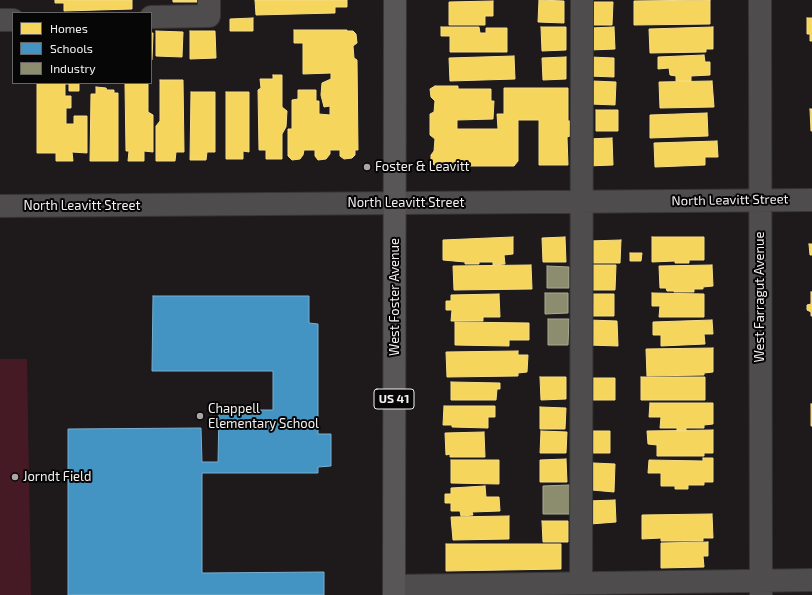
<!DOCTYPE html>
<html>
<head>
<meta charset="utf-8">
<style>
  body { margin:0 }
  #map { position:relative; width:812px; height:595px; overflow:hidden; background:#1e1a1b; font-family:"Exo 2",sans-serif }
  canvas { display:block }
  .legend { position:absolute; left:12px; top:12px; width:140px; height:72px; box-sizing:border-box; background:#070606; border:1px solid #666464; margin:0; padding:5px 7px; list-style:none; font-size:12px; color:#f5f1f1 }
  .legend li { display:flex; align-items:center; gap:8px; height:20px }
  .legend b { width:20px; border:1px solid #666464 }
</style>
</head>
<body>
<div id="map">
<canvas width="812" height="595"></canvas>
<ul class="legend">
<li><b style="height:11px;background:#f6d55c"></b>Homes</li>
<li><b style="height:11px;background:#4393c3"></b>Schools</li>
<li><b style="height:11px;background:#8c8c6e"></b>Industry</li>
</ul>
</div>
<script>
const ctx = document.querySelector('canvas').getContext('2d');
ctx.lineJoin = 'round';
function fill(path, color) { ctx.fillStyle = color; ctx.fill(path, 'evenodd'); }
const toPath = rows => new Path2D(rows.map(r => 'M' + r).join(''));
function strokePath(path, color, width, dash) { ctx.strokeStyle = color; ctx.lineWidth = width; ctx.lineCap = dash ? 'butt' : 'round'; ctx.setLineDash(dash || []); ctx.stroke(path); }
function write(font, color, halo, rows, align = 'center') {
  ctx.font = font + ' "Exo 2",sans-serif'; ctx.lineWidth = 4; ctx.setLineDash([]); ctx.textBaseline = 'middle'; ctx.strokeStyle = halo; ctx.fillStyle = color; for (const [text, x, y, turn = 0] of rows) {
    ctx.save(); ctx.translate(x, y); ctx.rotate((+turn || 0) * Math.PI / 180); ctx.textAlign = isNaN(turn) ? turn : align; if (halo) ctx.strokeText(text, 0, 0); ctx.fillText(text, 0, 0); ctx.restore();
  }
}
const green = toPath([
  [0,359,27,359,31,595,0,595]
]);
const homes = toPath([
  [55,0,132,0,132,9,64,11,64,3,55,3,55,0],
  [173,0,200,0,200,2,173,2,173,0],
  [255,0,347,0,347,7,335,7,335,13,256,15,255,0],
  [539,0,564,1,564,23,538,22,539,0],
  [710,0,710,24,634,25,634,1,710,0],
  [493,1,493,16,485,16,485,25,449,25,449,2,493,1],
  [590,2,613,2,612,25,589,25,590,2],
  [253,18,253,31,230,31,230,19,253,18],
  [807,18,812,18,812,41,810,41,810,34,807,34,807,18],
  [441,27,479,27,480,33,486,33,486,28,507,28,507,52,450,52,450,36,441,36,441,27],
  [541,27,566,27,566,50,542,51,541,27],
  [614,27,615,49,590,50,591,28,614,27],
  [713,27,713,49,706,49,706,52,650,53,649,29,713,27],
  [294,30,347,30,347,31,353,31,356,34,357,43,353,46,354,58,357,60,358,150,355,150,355,155,352,158,344,159,340,156,340,150,330,150,330,154,326,159,318,160,315,156,315,150,304,150,303,155,300,159,292,160,288,156,288,129,292,129,292,100,298,99,298,90,316,90,316,101,319,101,319,114,330,115,330,106,324,107,321,95,322,83,331,79,331,73,303,74,303,43,294,43,294,30],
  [156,31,183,32,182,57,156,56,156,31],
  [190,31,215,31,216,58,190,59,190,31],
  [151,33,153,33,152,60,151,60,151,33],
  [704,55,705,62,710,62,710,75,691,76,691,81,676,81,676,76,670,75,669,68,658,69,658,57,704,55],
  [514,56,515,79,450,81,449,58,514,56],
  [566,57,566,79,543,80,542,58,566,57],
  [590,57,614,58,614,77,590,76,590,57],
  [273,75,282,75,282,107,287,111,286,127,282,134,282,159,266,159,266,150,259,150,258,90,261,88,260,79,273,79,273,75],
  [160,80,183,80,184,152,176,152,175,161,156,161,156,126,160,121,160,80],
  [592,81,616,82,615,105,591,104,592,81],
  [712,81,714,107,660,108,659,82,712,81],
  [37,83,79,83,79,91,69,91,69,84,65,84,65,96,71,96,71,108,66,108,66,124,74,124,74,116,87,116,87,153,72,152,73,161,56,161,56,153,37,153,37,83],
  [125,83,148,84,148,112,153,115,153,152,144,151,144,161,128,161,129,151,126,151,125,83],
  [435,86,458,86,458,89,491,89,491,101,494,101,493,119,457,120,457,129,498,129,497,114,504,114,504,88,568,88,568,121,570,121,570,136,567,137,568,165,539,165,539,120,518,120,518,161,514,166,436,166,431,163,431,155,434,151,435,139,430,135,430,114,434,112,435,101,431,97,430,89,435,86],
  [96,87,106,88,107,90,114,90,114,93,118,93,118,161,90,161,91,94,96,94,96,87],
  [191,92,215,92,215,152,207,152,206,160,190,160,191,92],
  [226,92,249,92,249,152,243,151,243,159,226,159,226,92],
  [810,109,812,109,812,131,811,131,810,109],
  [596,110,618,110,618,131,596,131,596,110],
  [707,113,708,136,650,138,650,115,707,113],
  [612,138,613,165,587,166,587,139,612,138],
  [717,141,718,157,705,157,705,165,655,167,654,143,717,141],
  [513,237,513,254,504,255,505,264,493,265,493,262,479,262,479,264,465,264,465,262,443,260,443,240,513,237],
  [565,237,566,262,543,262,542,238,565,237],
  [652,237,704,237,704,260,689,260,689,263,675,263,675,261,652,262,652,237],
  [621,240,620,263,589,263,589,241,621,240],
  [809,244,812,244,812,255,810,255,809,244],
  [630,253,642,253,641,261,630,261,630,253],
  [531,265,532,289,454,290,453,266,531,265],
  [590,265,616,265,615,290,590,290,590,265],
  [712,265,713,286,703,287,703,289,694,289,694,292,674,292,674,291,667,291,666,288,660,288,659,266,712,265],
  [811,292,812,292,812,316,811,316,811,312,807,310,807,305,811,304,811,292],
  [652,293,704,294,704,317,659,317,660,306,652,306,652,293],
  [499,294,500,317,483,317,483,321,451,321,452,310,446,310,446,301,451,301,451,295,499,294],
  [590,294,614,294,614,316,590,316,590,294],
  [589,320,617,321,618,346,589,345,589,320],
  [712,320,713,334,704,334,705,344,661,346,661,335,653,335,653,322,712,320],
  [455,322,529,323,529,340,509,340,509,346,455,345,455,322],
  [713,348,713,372,704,373,704,375,647,376,646,349,713,348],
  [518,351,518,355,528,355,527,372,518,373,518,376,447,377,446,352,518,351],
  [540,377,566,377,566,399,541,400,540,377],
  [641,377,705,377,705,400,641,400,641,377],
  [589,378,615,378,615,400,589,400,589,378],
  [451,382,500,383,500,389,497,389,496,400,451,400,451,382],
  [650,403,713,403,713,424,704,425,704,428,686,428,686,431,677,431,677,428,660,428,661,417,649,417,650,403],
  [811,404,812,404,812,426,811,426,811,404],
  [444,406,495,406,495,417,488,417,488,428,452,427,452,425,443,425,444,406],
  [540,407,566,408,565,429,540,429,540,407],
  [713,430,713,453,704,453,704,456,657,456,657,445,648,444,647,431,713,430],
  [541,431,567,432,566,453,540,453,541,431],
  [588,431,610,431,610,453,589,453,588,431],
  [484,432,485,457,450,457,450,454,446,455,445,433,484,432],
  [703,458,713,458,713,482,704,482,704,485,688,485,688,489,675,489,675,486,661,486,661,473,648,473,649,460,703,461,703,458],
  [566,459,567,482,540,482,540,460,566,459],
  [451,460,499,460,499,484,451,483,451,460],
  [593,463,615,464,614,492,592,490,593,463],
  [485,486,486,497,499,497,500,511,472,512,473,515,461,516,460,511,451,511,451,503,445,503,445,494,451,494,451,488,485,486],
  [615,500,616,522,590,524,588,501,615,500],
  [712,514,713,538,703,538,703,541,661,541,661,538,642,539,642,515,712,514],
  [509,516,509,539,453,540,451,517,509,516],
  [542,521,568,521,568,542,543,542,542,521],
  [708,542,708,556,703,556,704,567,661,568,661,543,708,542],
  [446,544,561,544,561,569,446,571,446,544]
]);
const schools = toPath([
  [153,296,309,296,309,323,318,324,318,434,331,434,331,466,318,467,318,473,202,473,202,573,324,572,324,595,68,595,68,429,201,428,202,462,218,462,219,410,273,410,273,371,152,371,153,296]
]);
const industry = toPath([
  [547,266,569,267,569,288,547,288,547,266],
  [545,293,568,293,568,313,545,314,545,293],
  [548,319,569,319,568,345,548,345,548,319],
  [570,485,570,514,543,514,543,486,570,485]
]);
const minor = toPath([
  [760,0,761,595],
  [151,17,209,16,209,0],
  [0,20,13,20],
  [0,206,812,200],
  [581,583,582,0],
  [394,586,812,580]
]);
const major = toPath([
  [394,595,395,0]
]);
const markers = [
  [367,167,4,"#aaa6a6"],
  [200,416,4,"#aaa6a6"],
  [15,477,4,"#aaa6a6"]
];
const shields = [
  [394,399,40]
];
const shieldNames = [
  ["US 41",394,399]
];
const poiNames = [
  ["Foster & Leavitt",375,167],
  ["Chappell",208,409],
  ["Elementary School",208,424],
  ["Jorndt Field",23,477]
];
const streetNames = [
  ["North Leavitt Street",730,200,-1],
  ["North Leavitt Street",406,203],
  ["North Leavitt Street",82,206],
  ["West Foster Avenue",395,297,-90],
  ["West Farragut Avenue",760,297,-90]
];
fill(green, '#451a24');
fill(homes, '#f6d55c');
strokePath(homes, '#f6dd89', 1);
fill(schools, '#4393c3');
strokePath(schools, '#78afd1', 1);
fill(industry, '#8c8c6e');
strokePath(industry, '#acaa95', 1);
strokePath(minor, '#373535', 24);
strokePath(major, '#373535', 24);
strokePath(minor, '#4e4c4c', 22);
strokePath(major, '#585656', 22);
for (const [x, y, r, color] of markers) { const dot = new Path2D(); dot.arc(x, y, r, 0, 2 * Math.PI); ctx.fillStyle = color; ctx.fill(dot); strokePath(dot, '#070606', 1.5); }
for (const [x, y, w] of shields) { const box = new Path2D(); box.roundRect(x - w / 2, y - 10, w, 20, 3); ctx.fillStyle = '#070606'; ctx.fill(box); strokePath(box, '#f5f1f1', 1); }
write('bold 12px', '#f5f1f1', null, shieldNames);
write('13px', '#f5f1f1', '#070606', poiNames, 'left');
write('13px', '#f5f1f1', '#070606', streetNames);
</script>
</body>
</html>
